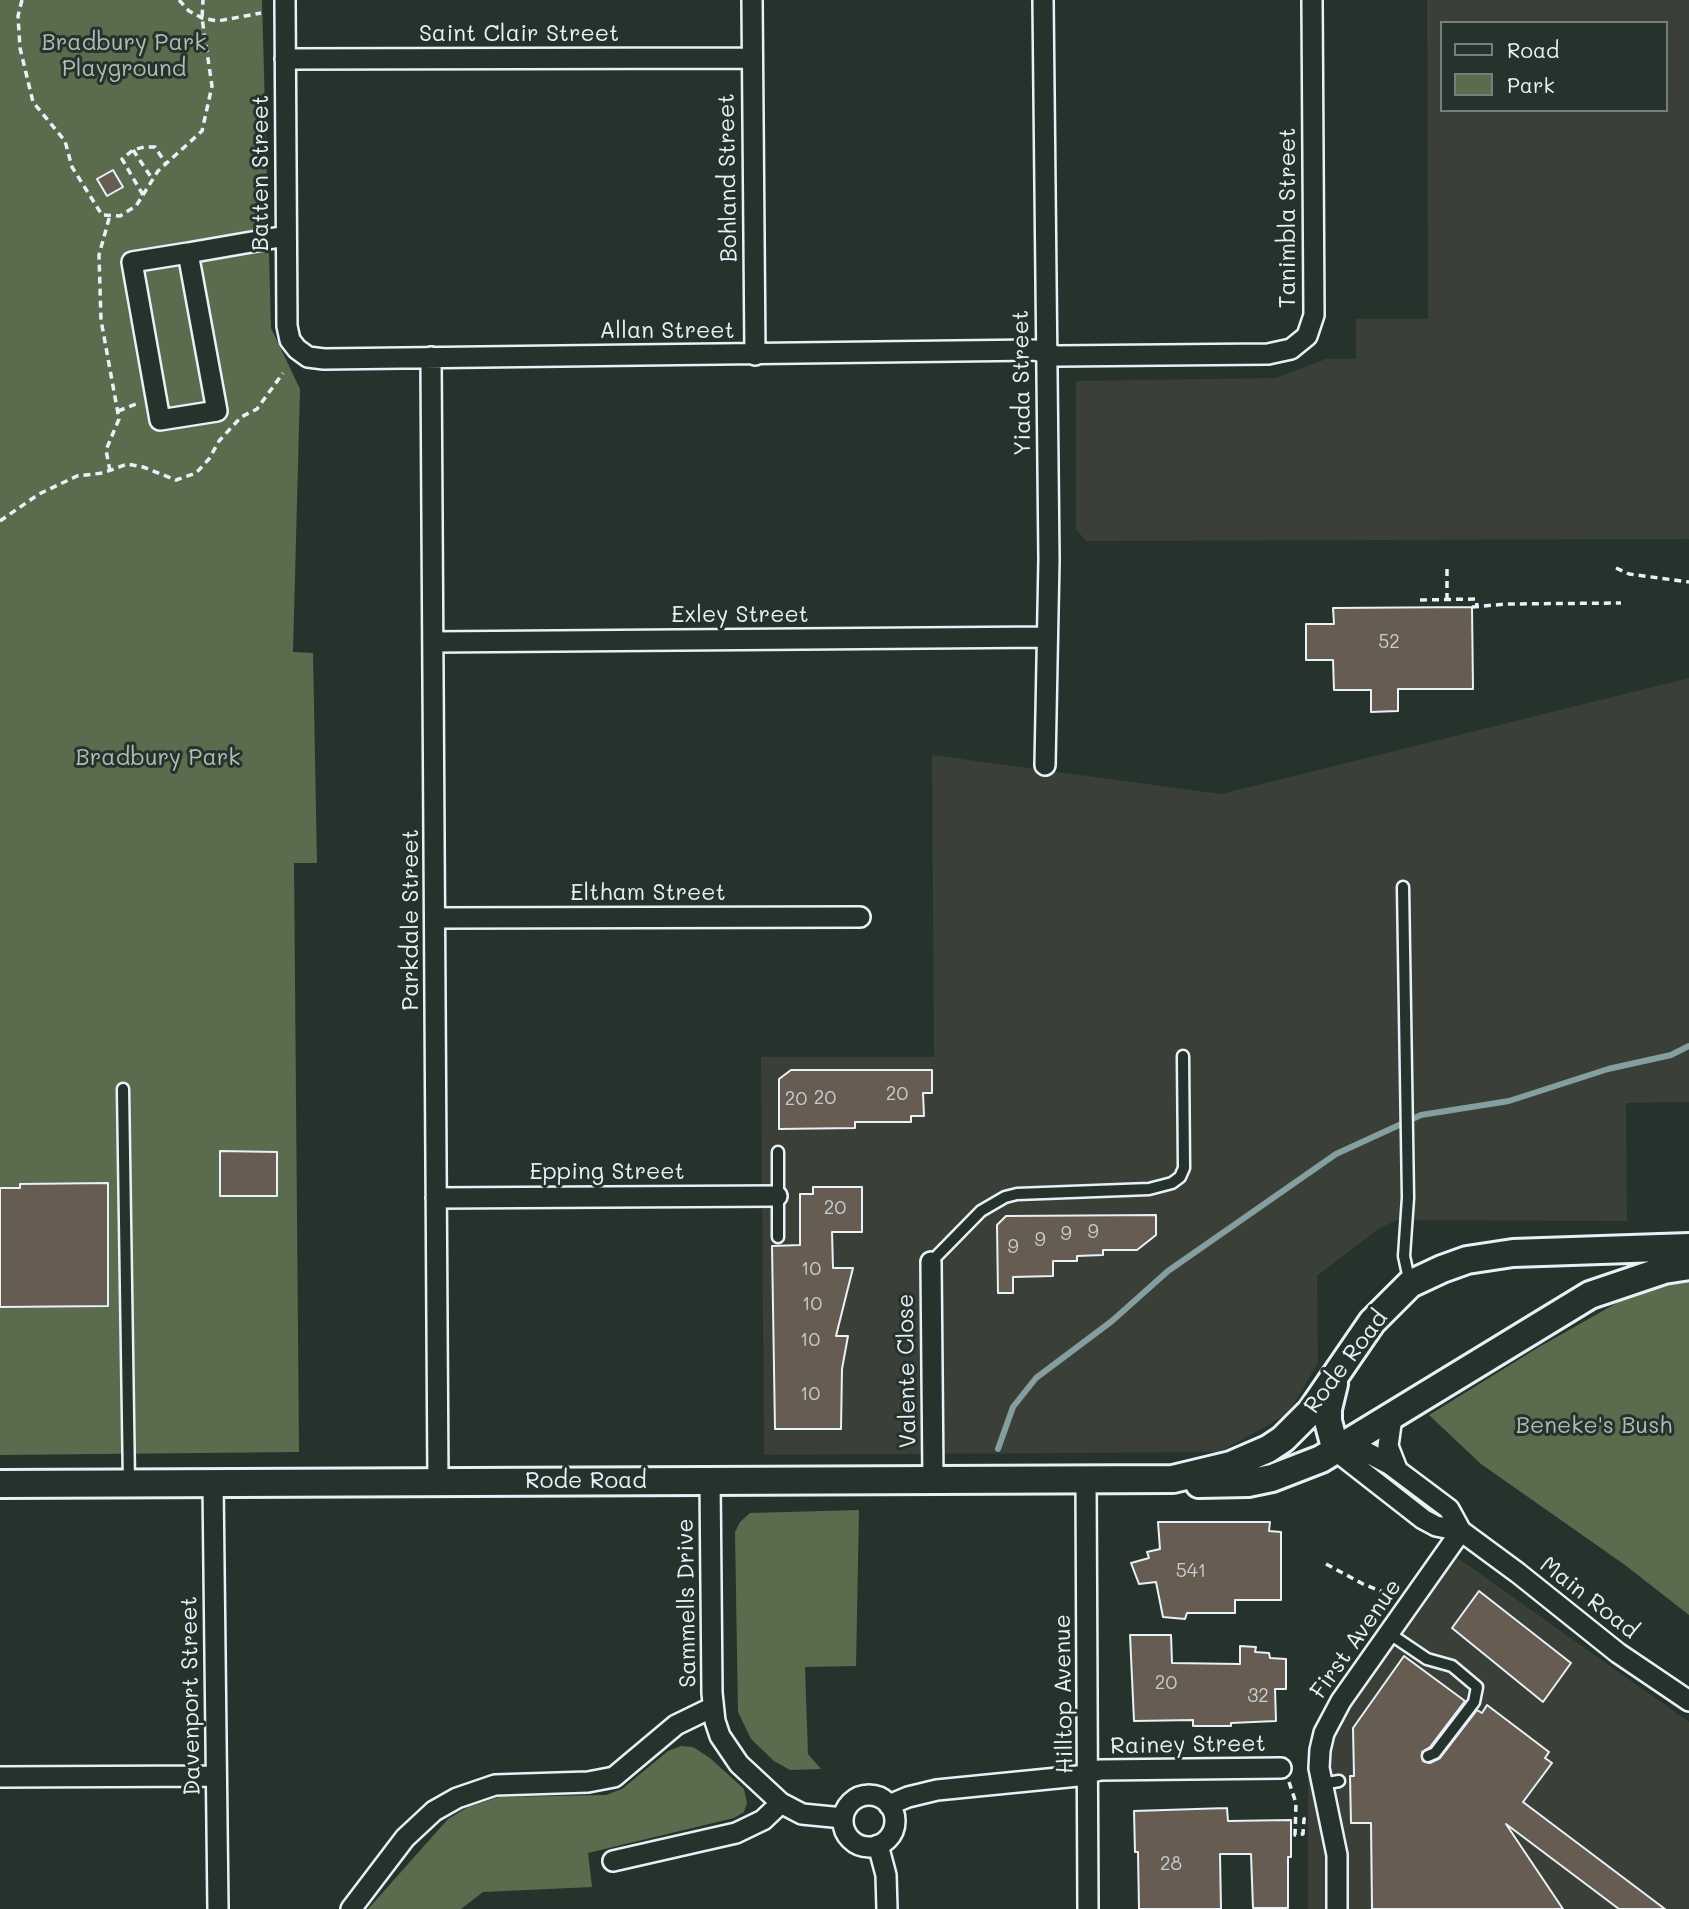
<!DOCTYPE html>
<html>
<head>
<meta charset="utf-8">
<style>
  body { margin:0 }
  #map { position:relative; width:1689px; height:1909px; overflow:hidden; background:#26332d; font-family:Mali,sans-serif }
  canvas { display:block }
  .legend { position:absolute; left:1440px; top:21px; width:228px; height:91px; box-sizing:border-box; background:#26332d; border:2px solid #747f7e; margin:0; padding:9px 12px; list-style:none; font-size:21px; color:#e8f1f8 }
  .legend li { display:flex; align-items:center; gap:14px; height:35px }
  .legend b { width:35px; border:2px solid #747f7e }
</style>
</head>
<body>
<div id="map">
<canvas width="1689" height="1909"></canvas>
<ul class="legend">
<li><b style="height:9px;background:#26332d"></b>Road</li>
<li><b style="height:19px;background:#5b6b4d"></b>Park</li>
</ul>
</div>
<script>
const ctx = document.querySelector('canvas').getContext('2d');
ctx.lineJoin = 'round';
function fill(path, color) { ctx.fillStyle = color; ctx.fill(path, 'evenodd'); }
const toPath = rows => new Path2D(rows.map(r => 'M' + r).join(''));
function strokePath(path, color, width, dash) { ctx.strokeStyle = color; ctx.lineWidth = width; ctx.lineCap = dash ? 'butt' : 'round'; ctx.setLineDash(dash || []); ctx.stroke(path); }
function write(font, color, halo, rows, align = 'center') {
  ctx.font = font + ' Mali,sans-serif'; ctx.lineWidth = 6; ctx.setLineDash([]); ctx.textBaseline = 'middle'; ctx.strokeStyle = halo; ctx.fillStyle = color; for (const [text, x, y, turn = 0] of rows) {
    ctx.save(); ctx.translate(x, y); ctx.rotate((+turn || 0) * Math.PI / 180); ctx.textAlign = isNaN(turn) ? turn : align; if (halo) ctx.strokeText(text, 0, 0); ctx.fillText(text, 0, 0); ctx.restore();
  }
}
const built = toPath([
  [1427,0,1689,0,1689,539,1086,541,1076,529,1076,381,1276,378,1326,359,1356,359,1356,319,1428,319],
  [1442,23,1666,23,1666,110,1442,110],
  [1689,678,1689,1102,1626,1103,1627,1221,1397,1220,1378,1229,1317,1276,1318,1363,1288,1414,1220,1452,764,1455,761,1057,934,1057,932,755,1221,794],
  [1441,1546,1689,1722,1689,1909,1308,1909,1308,1751]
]);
const green = toPath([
  [0,0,262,0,271,328,300,389,293,652,313,653,317,863,294,863,299,1452,0,1455],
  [1689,1280,1689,1615,1625,1565,1481,1464,1429,1415,1539,1347,1645,1287],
  [859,1510,856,1666,805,1667,808,1754,821,1769,790,1770,774,1761,751,1739,738,1712,735,1532,740,1522,750,1513],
  [681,1746,693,1747,710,1758,744,1789,747,1803,744,1812,734,1818,588,1853,592,1887,483,1892,461,1909,368,1909,448,1819,468,1807,499,1797,606,1795,622,1789,668,1751]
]);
const stream = toPath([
  [998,1449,1013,1407,1036,1378,1112,1321,1168,1271,1336,1154,1421,1115,1509,1101,1608,1069,1671,1055,1689,1046]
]);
const building = toPath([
  [113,170,123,187,107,196,97,179,113,170],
  [1472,607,1473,689,1398,689,1398,711,1371,712,1371,690,1334,690,1333,660,1306,660,1306,624,1334,624,1333,608,1472,607],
  [791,1070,932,1070,932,1093,923,1093,924,1116,911,1116,911,1122,855,1122,855,1128,779,1129,779,1079,791,1070],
  [220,1151,277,1152,277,1196,220,1196,220,1151],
  [108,1183,108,1306,0,1307,0,1188,20,1188,20,1184,108,1183],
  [813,1187,862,1187,862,1232,832,1232,833,1268,853,1268,836,1336,848,1336,842,1369,841,1429,775,1429,772,1246,800,1245,800,1194,813,1194,813,1187],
  [1156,1215,1156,1235,1137,1250,1103,1250,1103,1255,1077,1256,1077,1261,1053,1261,1053,1276,1013,1277,1013,1293,998,1293,997,1225,1006,1216,1156,1215],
  [1158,1522,1270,1522,1269,1531,1281,1532,1281,1600,1235,1600,1235,1613,1187,1613,1185,1619,1163,1617,1156,1582,1139,1584,1131,1563,1149,1558,1147,1552,1160,1549,1158,1522],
  [1479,1591,1571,1663,1543,1702,1452,1628,1479,1591],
  [1130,1635,1171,1635,1172,1663,1240,1664,1240,1646,1256,1647,1255,1652,1269,1653,1270,1658,1286,1659,1286,1689,1275,1689,1276,1721,1231,1723,1231,1726,1193,1726,1193,1720,1134,1721,1130,1635],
  [1404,1656,1465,1701,1430,1747,1422,1752,1423,1761,1430,1763,1440,1758,1477,1710,1482,1713,1487,1705,1549,1752,1545,1758,1552,1763,1523,1802,1665,1909,1619,1909,1506,1824,1563,1909,1372,1909,1371,1823,1351,1823,1350,1776,1354,1776,1353,1728,1404,1656],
  [1227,1808,1228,1821,1291,1820,1291,1857,1288,1857,1288,1908,1253,1908,1251,1854,1220,1854,1221,1909,1139,1909,1138,1852,1135,1852,1134,1811,1227,1808]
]);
const path = toPath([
  [22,0,18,16,20,48,33,102,65,141,72,167,102,215,120,216,136,206,158,171,202,131,212,86,202,18,203,0],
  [179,0,189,11,202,18,218,21,261,13],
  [133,150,153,180],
  [143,195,122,159,133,150,144,147,155,147,166,164],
  [118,411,139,403],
  [110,471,106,450,119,419,101,320,99,255,110,215],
  [0,521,39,494,77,476,103,473,127,464,143,467,176,480,196,473,209,459,219,441,241,417,257,409,283,373],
  [1616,568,1629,574,1689,582],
  [1447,569,1447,600],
  [1420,600,1476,599,1477,606],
  [1472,607,1506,604,1621,603],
  [1326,1564,1363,1584,1393,1596],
  [1289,1782,1296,1803,1295,1835,1303,1834,1304,1819,1310,1817]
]);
const service = toPath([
  [1403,887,1408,1198,1404,1256,1410,1284],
  [123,1089,129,1483],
  [778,1152,778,1237],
  [931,1262,981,1211,1005,1197,1017,1194,1149,1189,1172,1183,1180,1177,1184,1168,1183,1056],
  [1390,1634,1427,1659,1452,1666,1477,1687,1474,1702,1435,1753,1428,1756],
  [1322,1784,1339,1781]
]);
const minor = toPath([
  [285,0,287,326,290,340,297,349,308,357,324,359,1035,350,1057,356,1268,354,1291,349,1307,336,1314,315,1312,0],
  [752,0,755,355],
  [1043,0,1049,559,1045,765],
  [285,59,752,58],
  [188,253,217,411,160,420,132,262,188,253],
  [188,253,286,236],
  [431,357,438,1483],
  [434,642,1047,637],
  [435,918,860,917],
  [436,1198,777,1196],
  [931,1262,933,1480],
  [1392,1417,1388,1446,1397,1469],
  [1349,1443,1389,1464,1449,1509,1461,1531],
  [1336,1451,1423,1519,1436,1526,1461,1531,1518,1573,1618,1653,1689,1701],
  [1086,1479,1088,1909],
  [710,1480,712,1693,715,1721,720,1736,739,1764,781,1803,802,1814,843,1818],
  [213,1483,218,1909],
  [0,1777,216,1776],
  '843 1821a26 26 0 1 1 52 0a26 26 0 1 1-52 0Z',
  [889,1805,908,1797,937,1790,1078,1776,1100,1770,1281,1768],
  [878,1845,886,1875,887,1909],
  [613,1861,736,1833,763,1820,781,1803],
  [351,1909,405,1838,434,1811,457,1798,495,1785,588,1782,614,1777,676,1725,713,1707],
  [1337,1909,1337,1855,1319,1768,1320,1750,1324,1733,1341,1701,1461,1531]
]);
const secondary = toPath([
  [1334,1384,1328,1409,1328,1421,1336,1451],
  [0,1484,1173,1479,1231,1465,1268,1449,1283,1439,1311,1411,1372,1322,1410,1284,1442,1269,1467,1260,1513,1253,1689,1247],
  [1199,1484,1248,1483,1272,1478,1321,1459,1590,1295,1664,1270,1689,1266]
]);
const numberNames = [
  ["52",1389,642],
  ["20",897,1094],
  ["20",825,1098],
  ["20",796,1099],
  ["20",835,1208],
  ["9",1093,1232],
  ["9",1066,1234],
  ["9",1040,1240],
  ["9",1013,1247],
  ["10",811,1269],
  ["10",812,1304],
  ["10",810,1340],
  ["10",810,1394],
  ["541",1191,1571],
  ["20",1166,1683],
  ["32",1258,1696],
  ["28",1171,1864]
];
const streetNames = [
  ["Saint Clair Street",519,34],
  ["Batten Street",261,173,-90],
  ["Bohland Street",728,178,-91],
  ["Tanimbla Street",1288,218,-90],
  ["Allan Street",667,331],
  ["Yiada Street",1022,383,-91],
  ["Exley Street",740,615],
  ["Eltham Street",648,893],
  ["Parkdale Street",411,920,-90],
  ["Epping Street",607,1172],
  ["Rode Road",1346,1362,-53],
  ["Valente Close",907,1371,-91],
  ["Rode Road",586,1481],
  ["Main Road",1589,1598,38],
  ["Sammells Drive",687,1603,-91],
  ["First Avenue",1356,1639,-55],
  ["Hilltop Avenue",1064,1694,-91],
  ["Davenport Street",191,1696,-91],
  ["Rainey Street",1188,1745,-1]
];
const parkNames = [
  ["Bradbury Park",124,43],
  ["Playground",124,69],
  ["Bradbury Park",158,758],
  ["Beneke's Bush",1594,1426]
];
fill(built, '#3a3f38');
fill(green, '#5b6b4d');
strokePath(stream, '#859fa1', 6);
fill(building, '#675c51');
strokePath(building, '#e8f1f8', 2);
strokePath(service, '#e8f1f8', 15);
strokePath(minor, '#e8f1f8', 24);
strokePath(secondary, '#e8f1f8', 32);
strokePath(path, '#e8f1f8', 3.5, [7, 5]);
strokePath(service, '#26332d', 10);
strokePath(minor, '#26332d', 19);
strokePath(secondary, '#26332d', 26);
write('19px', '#c8ccce', null, numberNames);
write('23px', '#e8f1f8', '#26332d', streetNames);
write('23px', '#b0bbb4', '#26332d', parkNames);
</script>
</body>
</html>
